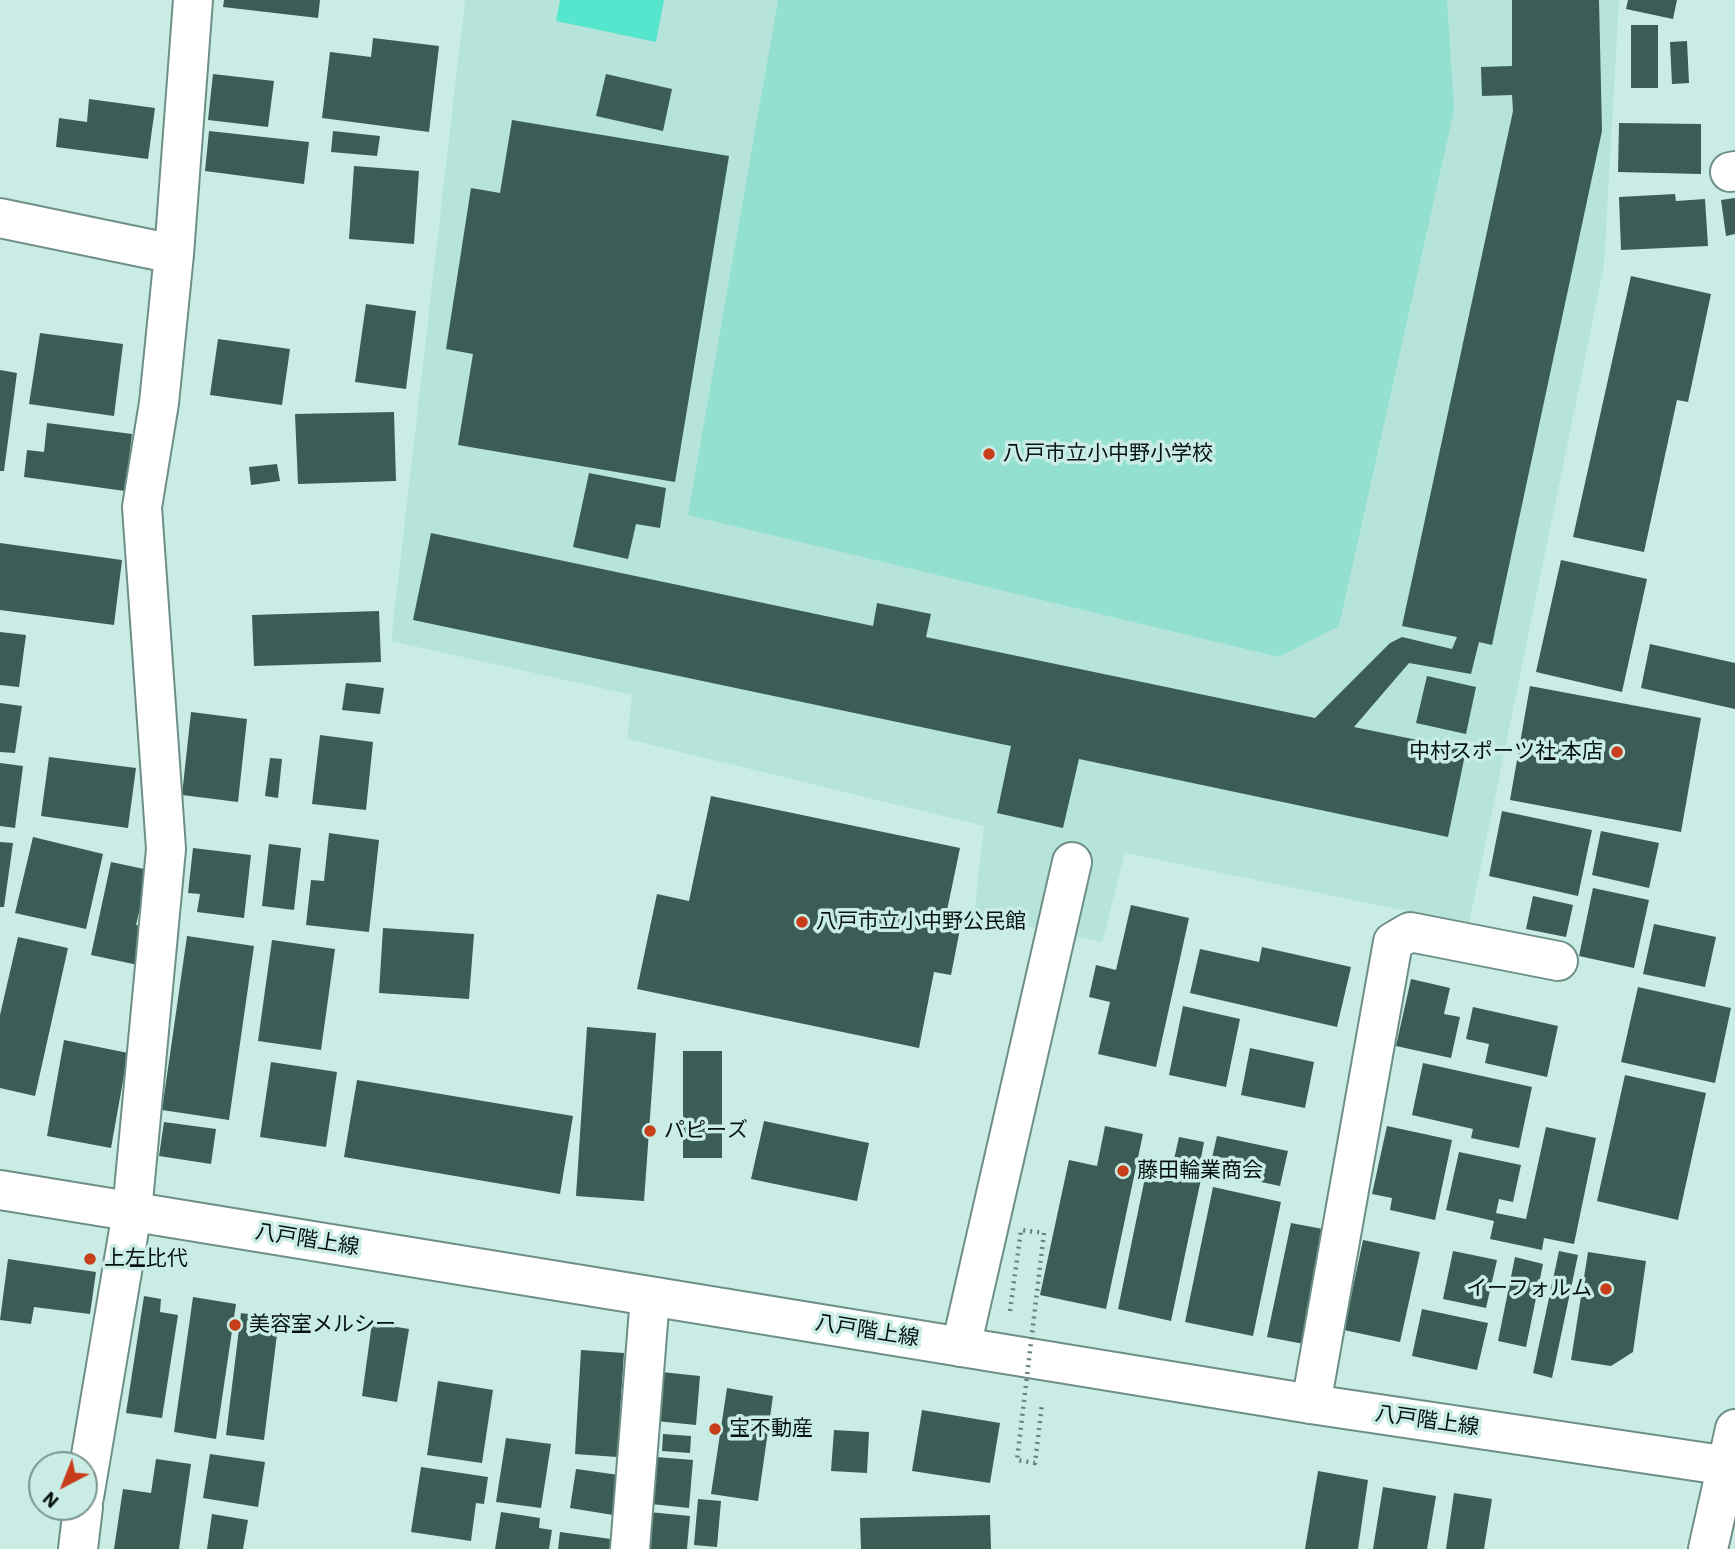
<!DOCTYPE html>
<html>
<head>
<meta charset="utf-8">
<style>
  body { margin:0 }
  #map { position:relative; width:1735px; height:1549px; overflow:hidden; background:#c9ede5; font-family:"IBM Plex Sans",sans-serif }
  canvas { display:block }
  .north { position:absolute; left:28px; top:1451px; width:70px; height:70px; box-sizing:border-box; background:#c9ede5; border:2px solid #7b958f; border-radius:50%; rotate:222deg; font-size:19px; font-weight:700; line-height:28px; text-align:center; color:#05120f }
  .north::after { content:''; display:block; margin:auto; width:24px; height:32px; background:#c83e1a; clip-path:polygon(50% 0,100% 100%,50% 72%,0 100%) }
</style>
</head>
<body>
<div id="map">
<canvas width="1735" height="1549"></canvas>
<div class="north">N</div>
</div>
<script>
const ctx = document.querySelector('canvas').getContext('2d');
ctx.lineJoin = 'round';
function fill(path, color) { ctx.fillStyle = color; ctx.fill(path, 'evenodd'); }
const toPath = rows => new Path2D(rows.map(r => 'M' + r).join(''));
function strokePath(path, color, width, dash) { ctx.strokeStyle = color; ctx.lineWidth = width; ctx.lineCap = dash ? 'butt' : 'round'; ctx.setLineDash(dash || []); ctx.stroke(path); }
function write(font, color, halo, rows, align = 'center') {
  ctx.font = font + ' "IBM Plex Sans","Noto Sans JP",sans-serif'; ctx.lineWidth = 7; ctx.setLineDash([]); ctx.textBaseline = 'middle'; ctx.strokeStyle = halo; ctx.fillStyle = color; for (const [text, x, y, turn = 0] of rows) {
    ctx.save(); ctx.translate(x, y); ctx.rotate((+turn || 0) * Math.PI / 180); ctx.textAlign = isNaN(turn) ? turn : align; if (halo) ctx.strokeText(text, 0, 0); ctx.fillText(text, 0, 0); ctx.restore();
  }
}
const built = toPath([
  [465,0,1619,0,1604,266,1469,924,1125,853,1102,942,974,915,984,826,627,739,632,695,391,641]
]);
const green = toPath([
  [778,0,1447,0,1454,110,1339,626,1279,657,688,515]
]);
const water = toPath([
  [560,0,664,0,656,42,556,21]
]);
const building = toPath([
  [224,0,320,0,318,18,223,7],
  [1512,0,1599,0,1602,131,1492,645,1479,642,1471,674,1409,663,1354,727,1466,750,1448,837,1079,759,1063,828,997,813,1011,746,413,620,431,533,873,626,877,603,931,614,926,637,1315,718,1390,643,1402,637,1452,649,1457,637,1402,626,1513,111,1512,95,1482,96,1481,67,1512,66],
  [1628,0,1677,0,1673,19,1626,9],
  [1631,25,1658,25,1658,88,1631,88],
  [373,38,439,46,429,132,322,118,330,52,371,57],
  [1687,41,1689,83,1672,84,1670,42],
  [213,74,274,81,268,127,208,120],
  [606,74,672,89,663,131,596,116],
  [89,99,155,108,148,159,56,147,59,118,87,122],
  [512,120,729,156,675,482,458,445,473,354,446,349,471,188,500,193],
  [1619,123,1701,124,1701,174,1618,172],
  [209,131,309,142,304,184,205,171],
  [333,131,380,136,377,156,331,152],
  [354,166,419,171,414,244,349,239],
  [1675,194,1676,201,1705,199,1708,246,1621,250,1619,197],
  [1735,198,1735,234,1726,236,1721,200],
  [1631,276,1711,294,1688,402,1677,400,1644,552,1573,537],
  [366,304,416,311,406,389,355,382],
  [40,333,123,344,114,416,29,404],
  [218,339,290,349,282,405,210,395],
  [0,370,17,373,4,471,0,471],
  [394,412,396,481,298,484,295,414],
  [47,423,132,434,125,491,24,477,27,450,44,452],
  [277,464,280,481,251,485,249,467],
  [589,473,666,488,660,528,636,524,628,559,573,547],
  [0,543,122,560,114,625,0,610],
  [1561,560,1647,579,1622,692,1536,672],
  [379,611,381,662,254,666,252,615],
  [0,632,26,635,19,687,0,685],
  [1650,644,1735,663,1735,709,1641,688],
  [1427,676,1476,687,1466,734,1416,723],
  [346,683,384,688,380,714,342,710],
  [1530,686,1701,718,1681,832,1510,800],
  [0,703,22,706,15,753,0,752],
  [191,712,247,719,238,802,182,795],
  [320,735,373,742,366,810,312,804],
  [49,757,136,768,128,828,41,816],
  [270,758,282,759,278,798,265,796],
  [0,763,23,766,15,828,0,826],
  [711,796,960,848,945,920,961,924,951,975,934,972,919,1048,637,989,657,894,689,901],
  [1502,811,1592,830,1578,896,1489,876],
  [1601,831,1659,843,1649,888,1592,875],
  [329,833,379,840,369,932,306,925,311,880,324,881],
  [33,837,103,854,86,929,15,913],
  [0,842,13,843,4,907,0,907],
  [269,844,301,848,294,910,262,906],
  [193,848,251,855,244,918,197,912,200,894,188,893],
  [111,862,149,870,136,925,147,927,138,965,91,955],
  [1593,888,1649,900,1634,968,1579,956],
  [1533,896,1573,905,1566,937,1526,929],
  [1131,905,1189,918,1156,1067,1098,1054,1110,1002,1089,997,1096,965,1116,970],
  [1654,924,1716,937,1705,987,1643,974],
  [383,928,474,934,469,999,379,993],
  [187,936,254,946,229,1120,162,1110],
  [18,937,68,948,35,1096,0,1088,0,1015],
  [272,940,335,949,321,1050,258,1041],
  [1262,947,1351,967,1337,1027,1190,993,1200,949,1259,962],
  [1411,979,1450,988,1444,1014,1460,1017,1451,1058,1396,1046],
  [1638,987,1731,1008,1715,1083,1621,1062],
  [1183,1006,1240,1019,1226,1087,1169,1075],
  [1473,1007,1558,1026,1547,1077,1485,1063,1489,1044,1466,1039],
  [587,1027,656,1033,644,1201,576,1196],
  [64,1040,128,1053,111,1148,47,1136],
  [1250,1048,1314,1062,1305,1108,1241,1095],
  [683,1051,722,1051,722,1158,683,1158],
  [271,1062,337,1072,326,1147,260,1137],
  [1423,1063,1532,1087,1519,1148,1471,1138,1473,1129,1412,1115],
  [1625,1075,1706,1093,1678,1220,1597,1201],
  [357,1080,573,1116,560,1194,344,1157],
  [764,1121,869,1143,857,1201,751,1179],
  [164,1122,216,1129,211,1164,159,1156],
  [1105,1126,1143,1134,1106,1309,1040,1295,1069,1160,1097,1166],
  [1387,1126,1452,1140,1435,1220,1390,1210,1392,1198,1372,1194],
  [1546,1127,1596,1138,1574,1244,1544,1238,1542,1250,1490,1239,1494,1221,1446,1210,1459,1152,1521,1165,1513,1202,1499,1199,1496,1213,1526,1219],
  [1217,1136,1288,1151,1280,1186,1209,1171],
  [1179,1137,1204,1142,1199,1169,1173,1164],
  [1147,1168,1201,1179,1171,1321,1118,1309],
  [1213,1187,1281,1202,1253,1336,1185,1322],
  [1291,1223,1328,1230,1304,1344,1267,1337],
  [1363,1240,1420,1252,1400,1342,1344,1330],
  [1453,1251,1497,1260,1486,1308,1443,1299],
  [1559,1251,1578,1255,1552,1378,1533,1373],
  [1588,1252,1646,1261,1633,1352,1611,1366,1571,1360],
  [1515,1257,1543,1264,1526,1347,1498,1341],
  [8,1259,96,1272,90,1314,34,1307,31,1324,0,1320],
  [144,1296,161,1299,160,1312,178,1315,162,1418,126,1413],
  [193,1297,236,1304,216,1439,174,1432],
  [1422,1309,1488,1323,1477,1370,1412,1356],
  [241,1313,279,1318,264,1440,226,1435],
  [372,1323,409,1329,397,1402,362,1396],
  [581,1350,624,1353,617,1457,575,1454],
  [661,1372,700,1376,696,1425,656,1421],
  [438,1381,493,1390,482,1463,427,1455],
  [727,1388,773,1396,758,1501,711,1494],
  [922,1410,1000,1423,990,1483,912,1471],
  [834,1430,869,1432,867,1473,831,1471],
  [663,1434,691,1436,690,1453,662,1451],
  [506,1438,551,1444,541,1508,496,1502],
  [210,1454,265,1462,258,1507,203,1498],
  [656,1457,693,1460,689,1508,651,1504],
  [156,1459,191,1464,179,1549,114,1549,123,1489,151,1493],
  [421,1467,488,1477,484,1504,476,1503,471,1541,411,1532],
  [576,1469,619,1475,613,1515,570,1508],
  [1318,1471,1368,1480,1358,1549,1305,1549],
  [1383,1487,1436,1496,1427,1549,1373,1549],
  [1454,1493,1492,1499,1484,1549,1446,1549],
  [698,1499,721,1501,717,1547,694,1545],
  [501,1512,540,1518,539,1528,552,1530,549,1549,495,1549],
  [649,1512,690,1516,687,1549,646,1549],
  [212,1514,248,1520,243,1549,207,1549],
  [990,1515,991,1549,861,1549,860,1518],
  [560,1532,618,1540,617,1549,558,1549]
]);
const minor = toPath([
  [1730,172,1735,171],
  [0,218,174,254],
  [961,1347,1072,862],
  [1311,1404,1393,942,1410,932,1558,961],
  [84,1497,132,1212,166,849,142,507,159,403,174,254,193,0],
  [78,1549,83,1507],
  [630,1549,650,1297],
  [1708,1549,1735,1429]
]);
const major = toPath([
  [0,1190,1311,1404,1735,1467]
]);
const pathBridge = toPath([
  [1010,1311,1021,1230,1044,1233,1017,1460,1035,1463,1042,1404]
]);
const markers = [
  [989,454,7,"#c83e1a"],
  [1617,752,7,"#c83e1a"],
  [802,922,7,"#c83e1a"],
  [650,1131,7,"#c83e1a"],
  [1123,1171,7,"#c83e1a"],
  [90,1259,7,"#c83e1a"],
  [1606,1289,7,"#c83e1a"],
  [235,1325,7,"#c83e1a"],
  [715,1429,7,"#c83e1a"]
];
const poiNames = [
  ["八戸市立小中野小学校",1003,454],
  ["中村スポーツ社 本店",1603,752,"right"],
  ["八戸市立小中野公民館",816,922],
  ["パピーズ",664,1131],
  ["藤田輪業商会",1137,1171],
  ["上左比代",104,1259],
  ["イーフォルム",1592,1289,"right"],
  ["美容室メルシー",249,1325],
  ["宝不動産",729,1429]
];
const streetNames = [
  ["八戸階上線",307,1240,9],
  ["八戸階上線",867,1331,9],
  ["八戸階上線",1427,1421,8]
];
fill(built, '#b7e4da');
fill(green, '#93e0d0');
fill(water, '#56e5cd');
fill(building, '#3c5c56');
strokePath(minor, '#6d8f87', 42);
strokePath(major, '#6d8f87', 42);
strokePath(minor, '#fff', 38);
strokePath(major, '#fff', 38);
strokePath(pathBridge, '#68817b', 4.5, [2, 5]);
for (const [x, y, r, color] of markers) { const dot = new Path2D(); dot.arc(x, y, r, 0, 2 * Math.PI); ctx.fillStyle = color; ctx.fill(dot); strokePath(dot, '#c9ede5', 2.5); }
write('21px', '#05120f', '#c9ede5', poiNames, 'left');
write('21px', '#05120f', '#c9ede5', streetNames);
</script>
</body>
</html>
